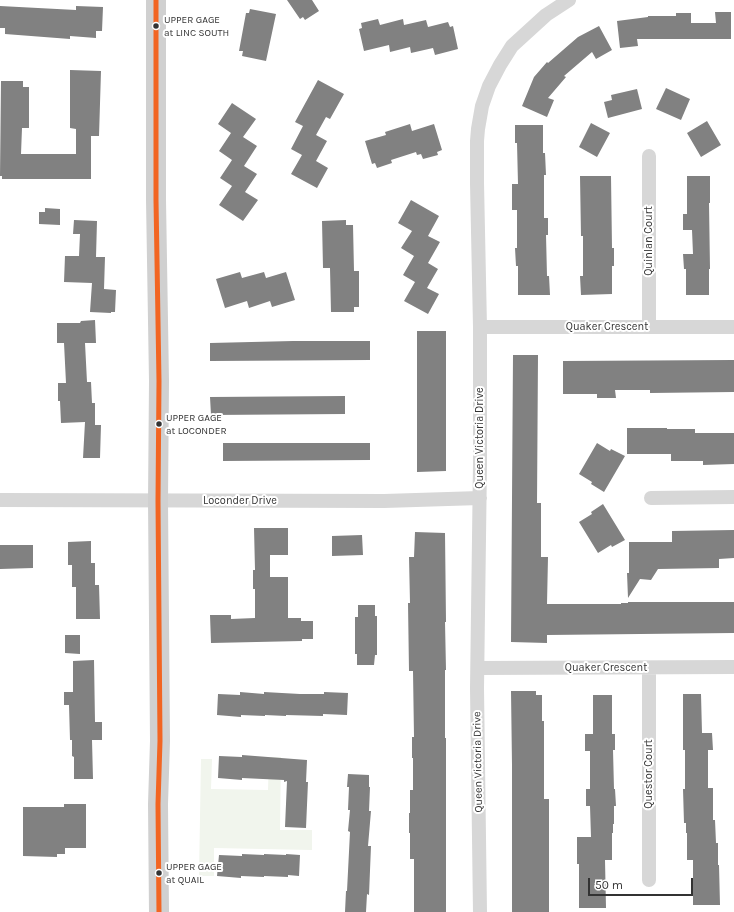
<!DOCTYPE html>
<html>
<head>
<meta charset="utf-8">
<style>
  body { margin:0 }
  #map { position:relative; width:734px; height:912px; overflow:hidden; background:#fff; font-family:Karla,sans-serif }
  canvas { display:block }
  .scale { position:absolute; left:588px; top:878px; width:105px; height:18px; box-sizing:border-box; border:2px solid #333; border-top:0; padding-left:5px; font-size:12px; line-height:14px; white-space:nowrap; color:#333; -webkit-text-stroke:3px #fff; paint-order:stroke }
</style>
</head>
<body>
<div id="map">
<canvas width="734" height="912"></canvas>
<div class="scale">50 m</div>
</div>
<script>
const ctx = document.querySelector('canvas').getContext('2d');
ctx.lineJoin = 'round';
function fill(path, color) { ctx.fillStyle = color; ctx.fill(path, 'evenodd'); }
const toPath = rows => new Path2D(rows.map(r => 'M' + r).join(''));
function strokePath(path, color, width, dash) { ctx.strokeStyle = color; ctx.lineWidth = width; ctx.lineCap = dash ? 'butt' : 'round'; ctx.setLineDash(dash || []); ctx.stroke(path); }
function write(font, color, halo, rows, align = 'center') {
  ctx.font = font + ' Karla,sans-serif'; ctx.lineWidth = 4; ctx.setLineDash([]); ctx.textBaseline = 'middle'; ctx.strokeStyle = halo; ctx.fillStyle = color; for (const [text, x, y, turn = 0] of rows) {
    ctx.save(); ctx.translate(x, y); ctx.rotate((+turn || 0) * Math.PI / 180); ctx.textAlign = isNaN(turn) ? turn : align; if (halo) ctx.strokeText(text, 0, 0); ctx.fillText(text, 0, 0); ctx.restore();
  }
}
const green = toPath([
  [269,757,281,757,280,830,312,830,312,850,214,848,214,876,199,876,201,759,212,759,211,789,268,790]
]);
const building = toPath([
  [287,0,312,0,319,11,305,20,303,17,300,19],
  [0,6,76,10,76,6,103,7,102,31,96,31,96,38,70,36,70,39,5,34,5,28,0,28],
  [250,9,276,14,266,61,242,56,243,51,239,51,246,13,249,13],
  [715,12,731,12,731,39,637,39,638,46,620,48,617,21,648,17,648,16,676,16,676,13,691,13,691,23,716,23],
  [378,19,380,25,403,19,404,25,426,20,428,27,448,22,450,27,453,26,458,49,435,55,433,48,411,53,410,47,390,52,389,45,364,51,359,29,362,28,361,23],
  [599,26,612,50,596,59,592,52,564,76,566,77,548,98,554,100,547,117,522,106,534,77,547,62,548,63,578,37],
  [70,70,101,71,99,136,91,136,91,179,2,179,2,176,0,176,1,81,23,81,23,87,29,87,29,128,22,128,21,154,76,154,76,129,70,128],
  [318,80,344,94,330,119,326,117,316,135,327,141,316,161,328,168,317,188,291,174,302,155,291,149,303,126,295,122],
  [666,88,690,99,681,120,656,109],
  [637,89,642,109,608,118,604,102,612,100,611,95],
  [232,103,256,119,243,137,257,146,244,166,257,174,245,192,258,200,243,221,219,205,232,186,220,178,232,160,219,151,231,133,218,124],
  [707,121,721,145,701,157,687,133],
  [591,123,610,133,597,157,579,147],
  [410,124,412,131,434,124,442,150,437,152,438,155,423,159,421,154,417,155,416,152,391,160,392,163,377,168,375,163,372,164,365,141,386,135,385,132],
  [515,125,543,125,543,153,545,153,546,175,544,175,544,218,548,218,548,235,546,235,547,276,549,276,550,295,518,295,518,266,516,266,515,248,517,248,517,210,512,210,512,184,518,184,517,143,515,143],
  [580,176,611,176,612,248,614,248,614,266,612,266,612,294,581,295,580,276,583,276,583,236,581,236],
  [687,176,710,176,710,203,709,203,710,269,709,269,709,295,686,295,686,269,684,269,683,254,693,254,692,230,683,230,683,214,687,214],
  [411,200,439,216,428,236,440,242,428,263,438,269,427,288,439,294,428,314,404,301,415,282,403,275,414,256,401,248,412,231,398,223],
  [45,208,60,209,60,225,39,224,39,212,45,212],
  [74,220,97,221,96,257,105,257,104,289,116,290,115,312,111,312,111,313,90,312,92,283,64,282,65,256,79,256,80,234,73,234],
  [346,220,346,225,353,225,354,271,359,271,359,307,354,307,354,312,331,312,330,268,323,268,322,221],
  [240,272,242,278,264,272,266,278,286,272,295,300,272,307,270,301,249,308,247,301,225,308,216,279],
  [95,320,96,343,85,343,87,382,91,382,92,403,95,403,95,425,101,425,100,458,83,458,85,422,61,423,60,401,58,401,58,383,66,383,64,343,57,343,57,323,80,323,81,321],
  [417,331,446,331,446,471,417,472],
  [293,341,370,341,370,360,210,361,210,343],
  [513,355,538,355,537,503,541,503,541,557,548,557,547,604,621,604,621,603,628,603,628,602,734,602,734,633,547,635,547,643,511,642],
  [734,360,734,392,650,393,650,390,615,390,616,398,597,398,597,394,563,394,563,361],
  [345,396,345,414,211,415,210,397],
  [627,428,667,428,667,429,695,429,695,433,734,433,734,464,703,465,703,461,671,461,671,454,627,454],
  [223,443,370,443,370,460,223,461],
  [597,443,610,451,611,449,625,456,604,492,591,484,592,482,579,474],
  [603,504,625,540,612,547,611,545,598,553,579,522,592,514,591,512],
  [254,528,288,528,288,555,270,555,270,577,288,577,288,618,301,618,301,621,313,621,313,639,302,639,302,641,211,643,210,615,231,615,231,619,255,618,255,589,253,589,253,570,255,570],
  [734,530,734,558,719,559,719,568,658,569,651,580,640,579,628,598,627,573,629,573,629,542,672,542,672,531],
  [415,532,445,533,446,622,445,622,446,670,445,670,445,738,446,738,446,912,414,912,414,859,410,859,410,833,409,833,409,813,410,813,410,790,413,790,413,758,412,758,412,737,414,737,413,671,409,671,408,603,410,603,409,557,414,557],
  [362,535,363,555,332,556,332,536],
  [91,541,91,563,95,563,95,585,99,585,100,619,76,619,76,587,72,587,72,565,68,565,68,542],
  [0,545,33,545,33,568,0,569],
  [358,605,375,605,375,616,377,616,377,655,375,655,374,665,357,665,357,654,355,654,355,617,358,617],
  [65,635,80,635,80,654,65,653],
  [94,660,95,722,102,722,102,740,92,740,93,779,74,779,74,757,72,756,72,740,70,740,69,705,64,705,64,692,73,692,73,661],
  [511,691,536,691,536,695,542,695,542,721,544,721,544,799,549,799,549,912,512,912,512,765],
  [240,692,264,694,264,692,300,694,324,694,324,692,348,693,347,715,323,714,323,716,286,715,286,716,265,715,265,716,241,715,241,717,217,715,218,694,240,695],
  [683,694,701,694,702,733,712,733,713,750,708,750,708,788,713,788,713,820,715,820,716,843,718,843,718,865,719,865,720,905,693,905,693,860,687,860,687,833,686,833,686,823,684,823,683,789,685,789,685,750,683,750],
  [593,695,612,695,612,734,615,734,615,750,613,750,614,789,615,789,616,806,614,806,614,824,613,824,613,833,612,833,612,860,605,860,606,908,579,908,579,864,577,864,577,837,591,837,590,806,586,806,586,789,590,789,590,751,585,751,585,734,593,734],
  [242,755,307,760,306,782,308,782,306,828,285,827,287,781,284,782,284,780,242,778,242,780,218,778,219,756,242,757],
  [348,774,369,775,369,787,370,787,369,811,371,811,368,846,371,846,369,895,367,894,366,912,345,912,346,891,347,891,350,832,348,831,350,810,348,810,349,787,347,787],
  [64,804,86,804,86,848,65,848,65,854,57,854,57,857,23,856,23,807,64,807],
  [242,854,264,855,264,854,286,855,286,854,300,855,299,876,288,875,288,877,264,876,264,877,241,876,241,878,217,876,219,855,242,856]
]);
const minor = toPath([
  [480,327,734,327],
  [649,327,649,156],
  [651,498,734,497],
  [0,500,384,501,480,498],
  [478,668,734,667],
  [649,880,649,668],
  [480,912,477,688,480,463,480,327,477,183,477,141,478,129,482,106,489,86,500,65,512,46,546,15,569,0]
]);
const secondary = toPath([
  [156,0,156,200,159,381,158,501,160,741,158,804,159,912]
]);
const bus1 = toPath([
  [156,0,156,200,159,381,158,501,160,741,158,804,159,912]
]);
const markers = [
  [156,26,3.5,"#333"],
  [159,424,3.5,"#333"],
  [159,873,3.5,"#333"]
];
const busNames = [
  ["UPPER GAGE",164,20],
  ["at LINC SOUTH",164,33],
  ["UPPER GAGE",166,418],
  ["at LOCONDER",166,431],
  ["UPPER GAGE",166,867],
  ["at QUAIL",166,880]
];
const streetNames = [
  ["Quinlan Court",649,241,-90],
  ["Quaker Crescent",607,327],
  ["Queen Victoria Drive",480,438,-90],
  ["Loconder Drive",240,501],
  ["Quaker Crescent",606,668],
  ["Queen Victoria Drive",478,762,-91],
  ["Questor Court",649,774,-90]
];
fill(green, '#f1f5ed');
fill(building, '#818181');
strokePath(minor, '#d7d7d7', 14);
strokePath(secondary, '#d0d0d0', 20);
strokePath(bus1, '#f26522', 5);
for (const [x, y, r, color] of markers) { const dot = new Path2D(); dot.arc(x, y, r, 0, 2 * Math.PI); ctx.fillStyle = color; ctx.fill(dot); strokePath(dot, '#fff', 1.5); }
write('10px', '#333', '#fff', busNames, 'left');
write('11px', '#333', '#fff', streetNames);
</script>
</body>
</html>
